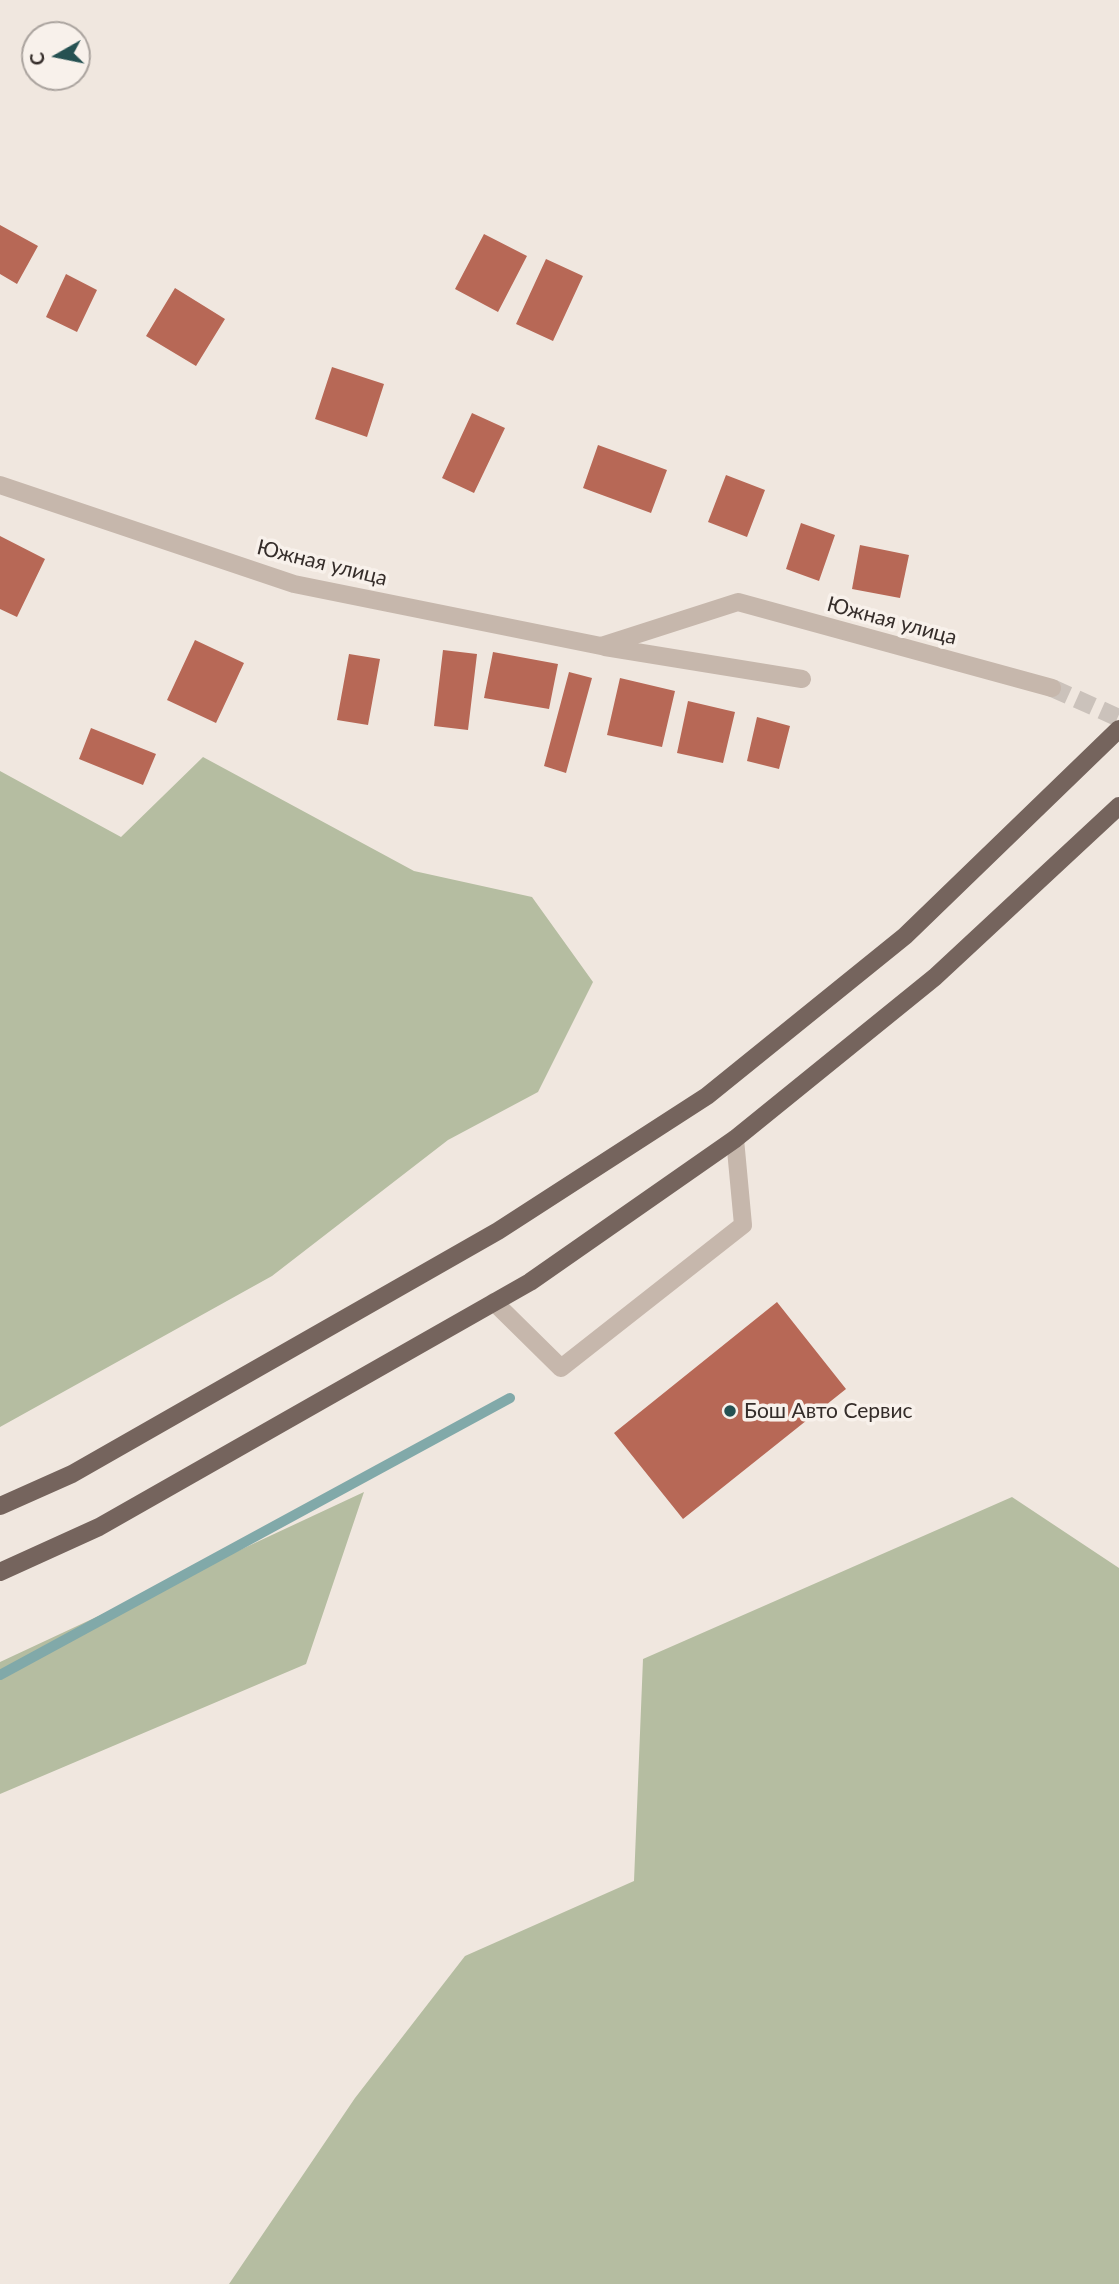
<!DOCTYPE html>
<html>
<head>
<meta charset="utf-8">
<style>
  body { margin:0 }
  #map { position:relative; width:1119px; height:2284px; overflow:hidden; background:#f0e7df; font-family:Lato,sans-serif }
  canvas { display:block }
  .north { position:absolute; left:21px; top:21px; width:70px; height:70px; box-sizing:border-box; background:#f8f1eb; border:2px solid #aaa39e; border-radius:50%; rotate:261deg; font-size:19px; font-weight:700; line-height:28px; text-align:center; color:#352d2a }
  .north::after { content:''; display:block; margin:auto; width:24px; height:32px; background:#255152; clip-path:polygon(50% 0,100% 100%,50% 72%,0 100%) }
</style>
</head>
<body>
<div id="map">
<canvas width="1119" height="2284"></canvas>
<div class="north">С</div>
</div>
<script>
const ctx = document.querySelector('canvas').getContext('2d');
ctx.lineJoin = 'round';
function fill(path, color) { ctx.fillStyle = color; ctx.fill(path, 'evenodd'); }
const toPath = rows => new Path2D(rows.map(r => 'M' + r).join(''));
function strokePath(path, color, width, dash) { ctx.strokeStyle = color; ctx.lineWidth = width; ctx.lineCap = dash ? 'butt' : 'round'; ctx.setLineDash(dash || []); ctx.stroke(path); }
function write(font, color, halo, rows, align = 'center') {
  ctx.font = font + ' Lato,sans-serif'; ctx.lineWidth = 7; ctx.setLineDash([]); ctx.textBaseline = 'middle'; ctx.strokeStyle = halo; ctx.fillStyle = color; for (const [text, x, y, turn = 0] of rows) {
    ctx.save(); ctx.translate(x, y); ctx.rotate((+turn || 0) * Math.PI / 180); ctx.textAlign = isNaN(turn) ? turn : align; if (halo) ctx.strokeText(text, 0, 0); ctx.fillText(text, 0, 0); ctx.restore();
  }
}
const green = toPath([
  [203,757,414,871,532,897,593,982,538,1092,448,1140,272,1276,0,1427,0,771,121,837],
  [364,1492,306,1664,0,1794,0,1662],
  [1012,1497,1119,1568,1119,2284,229,2284,355,2098,465,1956,634,1881,643,1659]
]);
const stream = toPath([
  [0,1675,510,1398]
]);
const building = toPath([
  [0,225,38,246,17,284,0,274],
  [484,234,527,256,498,312,455,289],
  [546,259,583,276,553,341,516,324],
  [66,274,97,290,77,332,46,317],
  [175,288,225,319,196,366,146,336],
  [332,367,384,384,367,437,315,419],
  [472,413,505,428,474,493,442,478],
  [598,445,667,470,651,513,583,488],
  [726,475,765,490,747,537,708,522],
  [801,523,835,535,819,581,786,569],
  [0,536,45,559,17,617,0,609],
  [860,545,909,555,900,598,852,589],
  [195,640,244,663,216,723,167,700],
  [443,650,477,654,468,730,434,726],
  [493,652,558,664,549,709,484,698],
  [349,654,380,659,368,725,337,720],
  [569,672,592,678,566,773,544,766],
  [620,678,675,691,662,747,607,735],
  [688,701,735,712,723,763,677,753],
  [757,717,790,726,779,769,747,761],
  [91,728,156,754,143,785,79,759],
  [777,1302,846,1389,683,1519,614,1433]
]);
const streetTunnel = toPath([
  [1052,688,1119,718]
]);
const lane = toPath([
  [494,1302,561,1368,743,1225,735,1139]
]);
const street = toPath([
  [0,485,294,584,601,646,738,602,1052,688],
  [605,647,802,679]
]);
const primary = toPath([
  [0,1506,72,1474,498,1231,707,1096,905,936,1119,729],
  [0,1572,99,1527,530,1282,735,1139,935,977,1119,806]
]);
const markers = [
  [730,1411,7,"#255152"]
];
const streetNames = [
  ["Южная улица",322,563,14],
  ["Южная улица",892,621,15]
];
const poiNames = [
  ["Бош Авто Сервис",744,1411]
];
fill(green, '#b5bda1');
strokePath(stream, '#81a9a9', 10);
fill(building, '#b76856');
strokePath(streetTunnel, '#cbc2bb', 18, [18, 9]);
strokePath(lane, '#c6b7ac', 18);
strokePath(street, '#c6b7ac', 18);
strokePath(primary, '#75645d', 18);
for (const [x, y, r, color] of markers) { const dot = new Path2D(); dot.arc(x, y, r, 0, 2 * Math.PI); ctx.fillStyle = color; ctx.fill(dot); strokePath(dot, '#f8f1eb', 2.5); }
write('21px', '#352d2a', '#f8f1eb', streetNames);
write('21px', '#352d2a', '#f8f1eb', poiNames, 'left');
</script>
</body>
</html>
